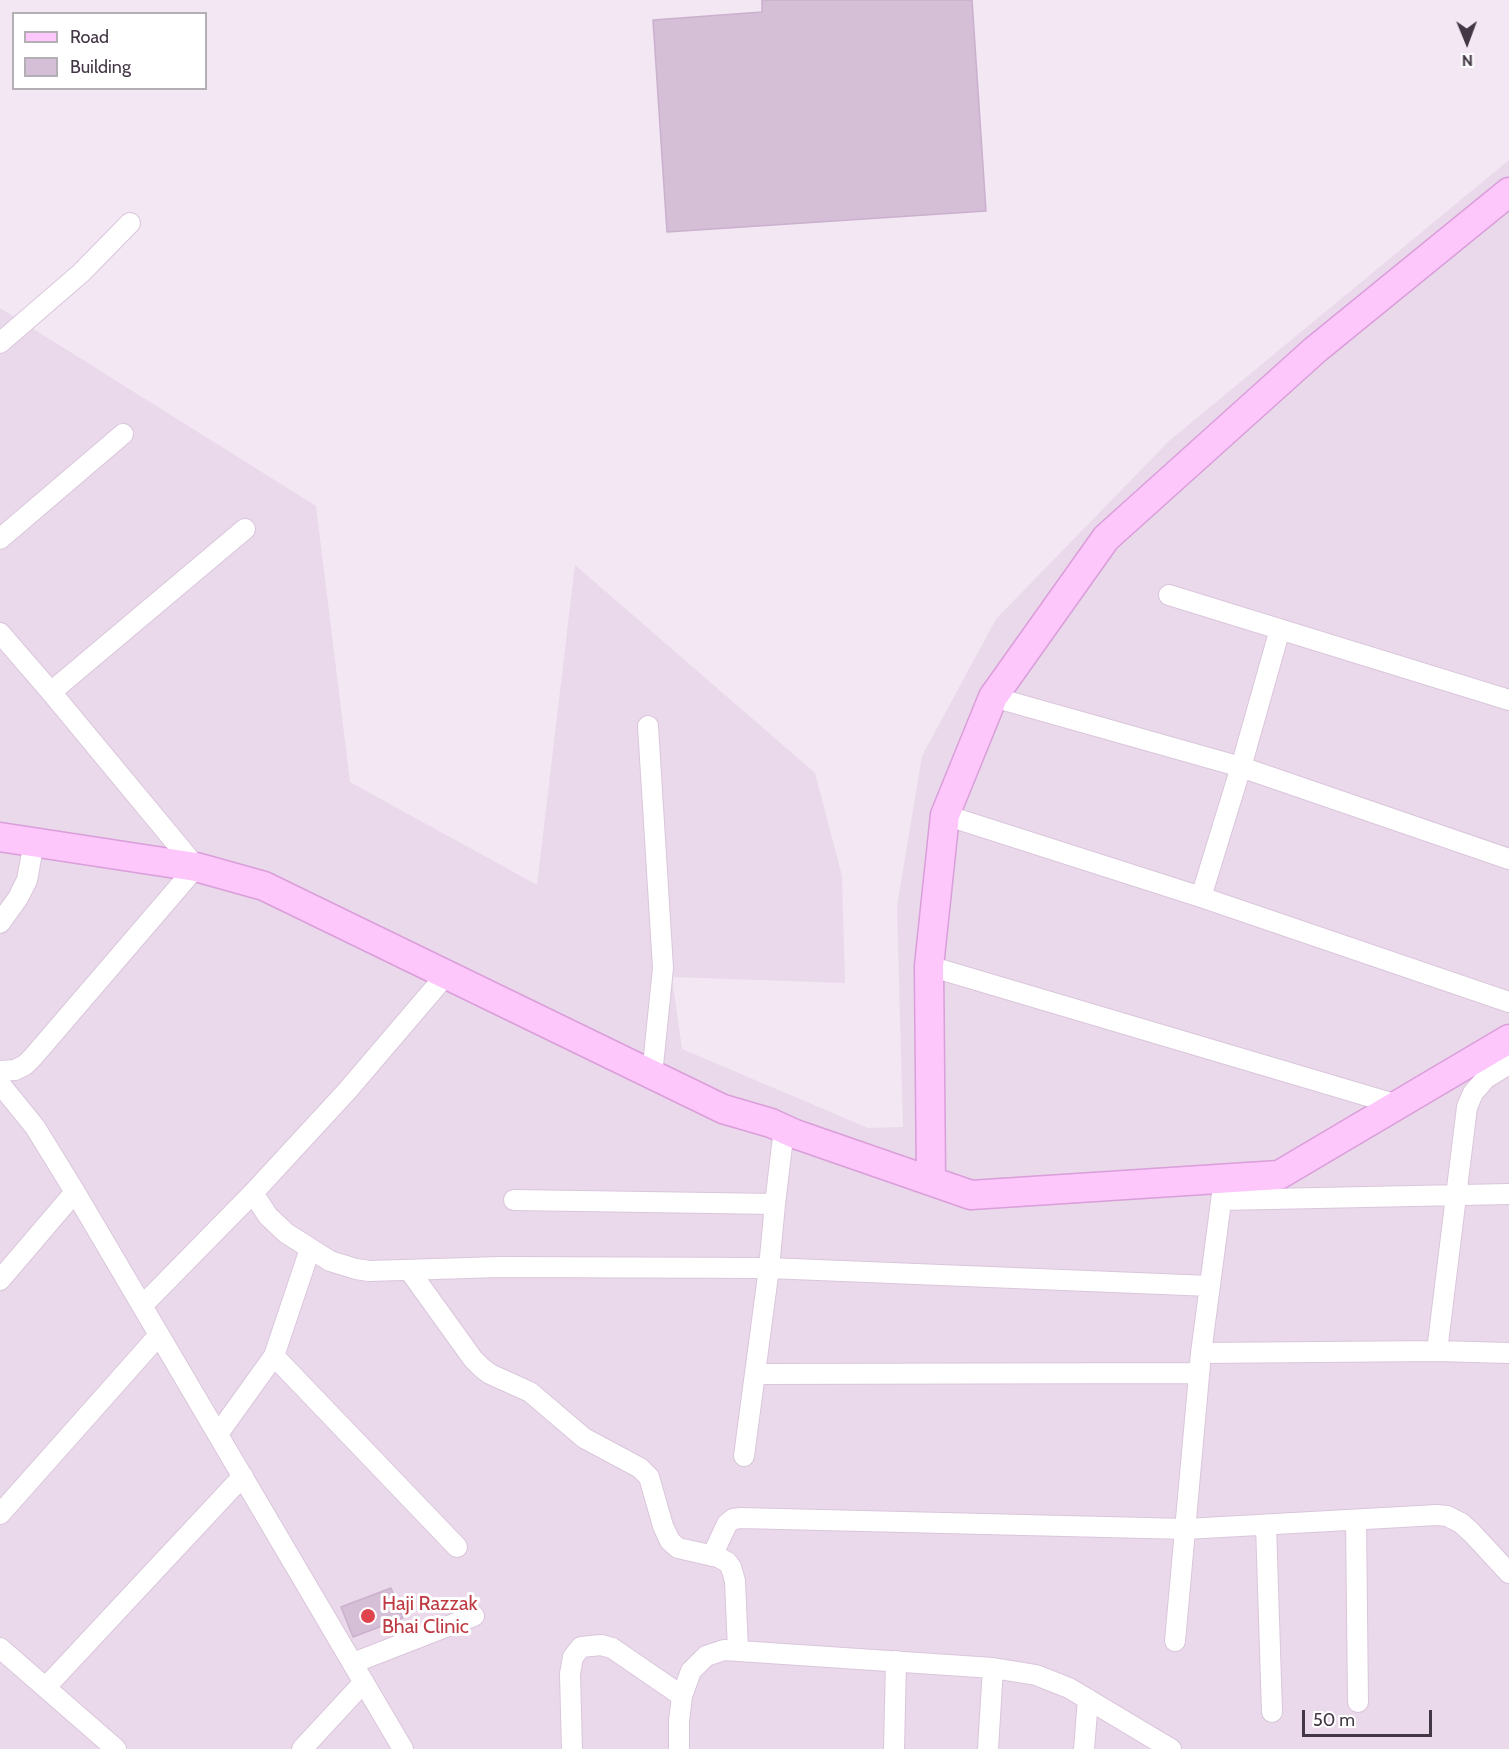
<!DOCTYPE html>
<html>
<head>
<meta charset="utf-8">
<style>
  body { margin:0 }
  #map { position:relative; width:1509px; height:1749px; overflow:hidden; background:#f2e7f3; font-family:Cabin,sans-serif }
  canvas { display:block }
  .legend { position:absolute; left:12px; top:12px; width:195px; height:78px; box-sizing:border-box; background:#fff; border:2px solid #b4afb5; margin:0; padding:8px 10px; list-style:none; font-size:18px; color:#433645 }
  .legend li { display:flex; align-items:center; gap:12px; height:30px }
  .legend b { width:30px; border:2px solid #b4afb5 }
  .north { position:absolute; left:1437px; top:12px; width:60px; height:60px; -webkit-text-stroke:4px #fff; paint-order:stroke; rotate:179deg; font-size:16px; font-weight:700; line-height:24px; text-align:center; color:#433645 }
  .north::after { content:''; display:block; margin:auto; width:21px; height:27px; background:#433645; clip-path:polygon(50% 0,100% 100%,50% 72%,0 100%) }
  .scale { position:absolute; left:1302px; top:1710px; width:130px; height:27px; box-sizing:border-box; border:3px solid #433645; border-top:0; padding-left:8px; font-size:18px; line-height:21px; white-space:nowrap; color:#433645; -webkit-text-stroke:4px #fff; paint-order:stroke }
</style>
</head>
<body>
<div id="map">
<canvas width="1509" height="1749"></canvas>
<ul class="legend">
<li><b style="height:8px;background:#fdc7fb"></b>Road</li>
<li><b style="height:16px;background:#d4bfd7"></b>Building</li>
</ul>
<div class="north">N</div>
<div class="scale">50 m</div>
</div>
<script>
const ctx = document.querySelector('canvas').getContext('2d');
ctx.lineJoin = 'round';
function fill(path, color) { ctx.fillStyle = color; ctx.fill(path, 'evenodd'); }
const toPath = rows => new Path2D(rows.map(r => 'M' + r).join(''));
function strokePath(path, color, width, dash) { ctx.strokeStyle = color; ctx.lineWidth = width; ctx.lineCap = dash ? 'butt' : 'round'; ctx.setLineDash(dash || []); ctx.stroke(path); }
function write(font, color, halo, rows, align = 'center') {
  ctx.font = font + ' Cabin,sans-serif'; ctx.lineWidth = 6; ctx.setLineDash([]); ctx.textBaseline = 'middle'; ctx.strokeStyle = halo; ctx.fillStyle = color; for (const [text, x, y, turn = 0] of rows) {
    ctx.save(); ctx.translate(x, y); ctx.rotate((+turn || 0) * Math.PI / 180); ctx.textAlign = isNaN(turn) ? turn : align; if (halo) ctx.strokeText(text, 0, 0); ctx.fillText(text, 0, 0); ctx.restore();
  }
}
const residential = toPath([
  [1509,160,1509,1749,0,1749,0,308,316,506,350,782,537,885,575,565,815,773,842,876,845,983,672,977,682,1049,868,1128,903,1127,897,906,922,756,996,619,1169,441]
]);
const building = toPath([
  [762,0,972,0,986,211,667,232,653,20,762,12,762,0],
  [391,1588,403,1618,353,1637,341,1607,391,1588]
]);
const street = toPath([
  [0,343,81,273,130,223],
  [0,539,123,434],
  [1169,595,1509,700],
  [0,633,51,692,196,867,33,1057,25,1065,15,1070,0,1071],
  [51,692,245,529],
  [993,697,1241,767,1509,859],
  [648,726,663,968,652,1075],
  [945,815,1201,897,1509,1002],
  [1201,897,1241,767,1280,629],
  [0,923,18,898,27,880,34,842],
  [929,966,1398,1105],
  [0,1084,35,1127,75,1192,403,1749],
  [253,1193,268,1216,286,1233,330,1261,356,1269,369,1271,500,1267,769,1268,1210,1286],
  [514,1200,775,1204],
  [1222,1200,1509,1194],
  [409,1270,473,1359,482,1368,490,1374,530,1392,584,1438,640,1468,649,1477,663,1526,670,1541,678,1548,718,1557,727,1562,731,1567,735,1581,738,1650],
  [0,1280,75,1192],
  [142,1306,253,1193,347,1091,446,975],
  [1437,1351,1467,1107,1473,1093,1486,1078,1509,1064],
  [1201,1353,1437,1351,1509,1353],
  [274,1356,457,1547],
  [755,1374,1199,1373],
  [218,1434,274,1356,310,1249],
  [744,1456,769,1268,775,1204,784,1129],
  [0,1514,159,1335],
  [1356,1520,1358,1702],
  [1266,1525,1272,1712],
  [712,1556,727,1524,733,1519,741,1518,1186,1529,1437,1515,1447,1516,1461,1523,1472,1533,1509,1573],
  [1175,1641,1201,1353,1224,1179],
  [0,1648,116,1749],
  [353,1663,474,1616],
  [46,1687,243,1476],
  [302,1749,364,1682],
  [572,1749,570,1674,573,1657,581,1647,601,1645,612,1648,682,1696],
  [679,1749,679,1721,682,1696,691,1671,706,1656,724,1650,993,1668,1036,1675,1069,1688,1171,1749],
  [894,1749,896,1661],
  [988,1749,993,1668],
  [1084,1749,1088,1699]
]);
const secondary = toPath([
  [0,837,196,867,264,886,723,1109,771,1123,795,1134,971,1195,1279,1175,1509,1039],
  [931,1181,929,966,945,815,993,697,1106,538,1315,350,1509,192]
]);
const markers = [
  [368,1616,8,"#e0444e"]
];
const healthNames = [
  ["Haji Razzak",382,1604],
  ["Bhai Clinic",382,1627]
];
fill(residential, '#ead9ea');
fill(building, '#d4bfd7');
strokePath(building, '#cbb0ce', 1.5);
strokePath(street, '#dac6dc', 22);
strokePath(secondary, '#da9eda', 31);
strokePath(street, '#fff', 20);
strokePath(secondary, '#fdc7fb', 28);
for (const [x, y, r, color] of markers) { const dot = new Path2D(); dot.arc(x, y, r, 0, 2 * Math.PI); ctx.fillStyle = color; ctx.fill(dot); strokePath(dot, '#fff', 2); }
write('20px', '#be3a42', '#fff', healthNames, 'left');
</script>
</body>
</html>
